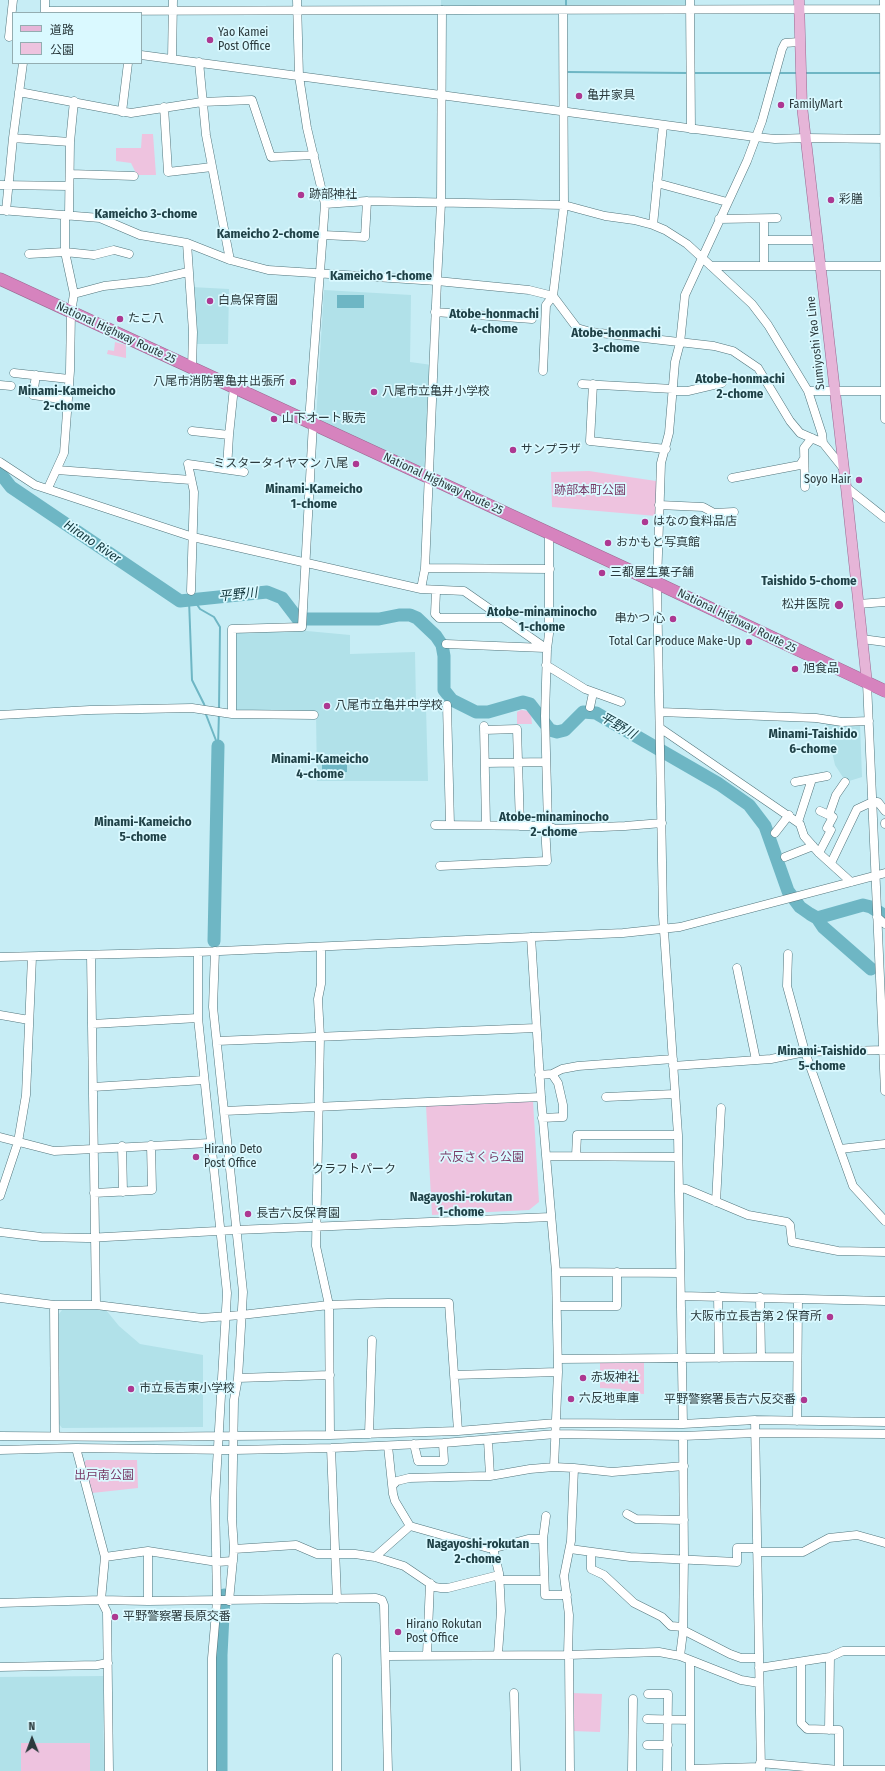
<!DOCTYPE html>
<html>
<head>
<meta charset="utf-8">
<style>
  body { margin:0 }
  #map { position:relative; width:885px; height:1771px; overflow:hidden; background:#c7edf5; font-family:"Fira Sans Condensed","Noto Sans JP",sans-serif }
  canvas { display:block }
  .legend { position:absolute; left:12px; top:12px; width:130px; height:52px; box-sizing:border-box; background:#daf9ff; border:1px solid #94adb1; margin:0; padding:5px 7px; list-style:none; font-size:12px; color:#2b3a3d }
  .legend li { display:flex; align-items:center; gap:8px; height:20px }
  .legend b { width:20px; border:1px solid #94adb1 }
  .north { position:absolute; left:12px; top:1719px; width:40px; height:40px; -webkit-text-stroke:3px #daf9ff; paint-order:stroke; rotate:359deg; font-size:11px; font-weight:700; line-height:16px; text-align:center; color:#2b3a3d }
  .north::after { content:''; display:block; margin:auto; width:14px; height:18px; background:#2b3a3d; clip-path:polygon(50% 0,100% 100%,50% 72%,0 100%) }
</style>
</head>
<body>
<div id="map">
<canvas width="885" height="1771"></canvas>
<ul class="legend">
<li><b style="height:5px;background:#e6b5d8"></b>道路</li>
<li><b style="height:11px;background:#eec3df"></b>公園</li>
</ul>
<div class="north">N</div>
</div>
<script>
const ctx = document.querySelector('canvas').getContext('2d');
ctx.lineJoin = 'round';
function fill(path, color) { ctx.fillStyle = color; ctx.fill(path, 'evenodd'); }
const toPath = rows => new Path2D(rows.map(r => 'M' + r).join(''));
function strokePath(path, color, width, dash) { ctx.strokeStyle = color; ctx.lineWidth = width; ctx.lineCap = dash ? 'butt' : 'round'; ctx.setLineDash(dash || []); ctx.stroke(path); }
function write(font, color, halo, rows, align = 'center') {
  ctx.font = font + ' "Fira Sans Condensed","Noto Sans JP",sans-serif'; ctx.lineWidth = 3.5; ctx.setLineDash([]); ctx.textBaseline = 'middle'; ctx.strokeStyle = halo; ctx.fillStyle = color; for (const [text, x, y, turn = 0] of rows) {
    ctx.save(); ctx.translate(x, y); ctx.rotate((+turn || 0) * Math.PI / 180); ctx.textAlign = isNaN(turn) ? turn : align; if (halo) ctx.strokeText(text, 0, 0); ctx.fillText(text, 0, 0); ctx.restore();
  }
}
const built = toPath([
  [441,0,687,0,687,8,441,7],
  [191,287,229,289,228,344,197,344,196,312,193,304],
  [324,290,411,295,410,362,432,365,426,470,316,419],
  [307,631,350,635,350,654,415,652,416,705,426,707,428,781,317,781,316,713,238,711,233,707,235,636,238,632],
  [825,721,860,724,862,777,846,782,835,765],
  [62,1310,106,1310,119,1326,140,1344,203,1355,203,1427,62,1428,59,1424,59,1314],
  [103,1676,104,1771,0,1771,0,1677]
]);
const green = toPath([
  [142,134,153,134,156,175,137,175,131,163,116,161,116,148,141,148],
  [115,342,126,345,126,358,107,354,108,350,114,351],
  [589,471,656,481,656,516,552,507,551,472],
  [521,710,528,711,531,714,532,724,517,724,517,712],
  [533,1101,539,1202,529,1210,432,1215,426,1106],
  [600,1362,644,1362,644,1394,622,1393,621,1389,600,1388],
  [86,1460,137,1460,138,1488,92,1493,84,1463],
  [571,1693,602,1694,600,1732,572,1731],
  [21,1743,90,1743,90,1771,21,1771]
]);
const water = toPath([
  [337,295,364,295,364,308,337,308],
  [347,760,347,772,322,772,322,761]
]);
const stream = toPath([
  [566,0,566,8],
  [567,72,688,73],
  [692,73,774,73],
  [778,73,798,73],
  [804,73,882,73],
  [189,600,192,680,204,704,205,708],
  [194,600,200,609,214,617,220,627,219,709],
  [205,712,217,743],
  [218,746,219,713]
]);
const river = toPath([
  [0,473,11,487,180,601,267,592,282,598,298,619,379,619,399,615,410,615,417,618,436,636,442,645,444,656,444,690,452,700,476,712,488,712,523,702,530,704,550,730,557,732,565,730,583,712,596,713,719,784,749,805,765,826,788,891,800,907,810,914,817,918,863,905,871,907,885,916],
  [817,918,823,927,871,969],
  [214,941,218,746],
  [221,1771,221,1655,224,1595]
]);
const minor = toPath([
  [45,0,45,13],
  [297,0,299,76,307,128,325,204,309,421],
  [690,0,691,129],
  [884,0,885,419],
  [45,11,885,9],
  [9,37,13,0],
  [141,55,755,137,775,139,806,138,885,139],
  [172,59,173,0],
  [199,62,206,135,230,260],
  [19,92,131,113,202,102,252,100,271,157,314,155],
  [164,107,168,172,212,167],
  [122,112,128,63],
  [13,138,70,142],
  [70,174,134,176],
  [657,183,727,202],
  [0,185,69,186],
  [325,204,367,201,564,205,605,216,634,220,653,225,665,230,687,244,711,266,752,304,768,325,808,391,822,434,823,443],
  [0,210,100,218,140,235,187,243,230,260,268,270,437,281,529,290,553,296,577,328,591,332,714,346,733,351,758,368,790,421,800,433,823,443,843,468],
  [6,211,13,138,23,63],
  [69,215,70,142,74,101],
  [719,219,777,218],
  [764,219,764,266],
  [653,225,663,125],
  [323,235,365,237,367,201],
  [764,240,818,240],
  [187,243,193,332,192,368],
  [29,254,65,252,94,255,114,250,129,254],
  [711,266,885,266],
  [74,294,104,286,149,281,188,272],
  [435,312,532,319],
  [543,371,546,305,553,296,564,205,563,11],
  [14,373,69,379],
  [36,375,33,395,67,400],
  [582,384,673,389],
  [593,384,590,441,666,449],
  [0,385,11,386],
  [673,391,688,391,722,383],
  [808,391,885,391],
  [192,431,229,435],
  [0,462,35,485,193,537,421,589,464,591,547,649],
  [227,469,229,435,234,387],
  [57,470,191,480],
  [732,478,800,465,803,460],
  [805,487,804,448,812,438],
  [846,487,885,518],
  [48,488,64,453,70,371,71,312,74,294,65,252,65,215],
  [659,505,703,507,714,513,734,512],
  [425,568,550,569],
  [421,589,425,568,437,281,441,203,442,10],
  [191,591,194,492,188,464,244,472],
  [436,591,435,614,439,618,501,618],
  [858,604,885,602],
  [862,639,885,642],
  [446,644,545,648],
  [546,665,585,689,621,702],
  [867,683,885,1091],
  [447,705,450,825],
  [590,707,593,693],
  [660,712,816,718,842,722,869,721],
  [232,714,232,629,302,627,313,423],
  [0,715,90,710,192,708,232,714,314,715],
  [484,726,486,825],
  [660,728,800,824,804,836,819,853,851,882],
  [484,730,517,729,520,826],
  [485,763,546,762],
  [795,782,827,776],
  [829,815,836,795,845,782],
  [798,822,812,779],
  [885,823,885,824],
  [435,825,548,826,555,829,625,826,662,823],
  [548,826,545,716,547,649,549,634,549,533],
  [775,833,789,815],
  [819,853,831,830,827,828,833,817,820,811],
  [785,857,813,846],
  [831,863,857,809,872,802,878,802,885,811],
  [440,866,547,861,545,826],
  [877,917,885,924],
  [531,937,541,1097,556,1272,558,1372,554,1467],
  [321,947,321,984,318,999,320,1037,316,1246,329,1305,330,1435],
  [215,951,213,1007,243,1292,238,1378,234,1400,232,1519,234,1549,229,1601],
  [198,952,198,1018,227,1293,215,1498,217,1601,212,1658,212,1771],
  [788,954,787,986,805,1052,853,1186,885,1221],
  [91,955,96,1305],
  [0,957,198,952,623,933,680,927,885,873],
  [737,968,756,1060],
  [0,1015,29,1020],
  [92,1024,198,1018],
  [217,1041,536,1028],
  [673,1066,771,1059,805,1052,885,1050],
  [539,1075,552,1074,562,1069,578,1066,673,1059],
  [93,1087,204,1080],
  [606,1097,675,1094],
  [224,1111,541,1097],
  [542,1118,563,1117,563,1105,558,1083,552,1074],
  [0,1137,54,1151,210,1143],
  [122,1146,123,1192],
  [840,1149,885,1144],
  [546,1156,678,1157],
  [576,1156,577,1135,678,1135],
  [679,1188,686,1189,748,1215,787,1222,790,1225,792,1242,838,1251,885,1252],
  [94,1193,152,1190,151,1145],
  [0,1196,18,1142,26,1095,32,957],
  [716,1202,721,1108],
  [0,1232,41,1237,87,1238,236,1230,551,1217],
  [556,1272,680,1273],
  [681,1296,885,1301],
  [718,1296,719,1358],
  [760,1297,761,1357],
  [0,1298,54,1305,96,1305,202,1318,241,1315,329,1305,388,1303,449,1303,458,1431],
  [54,1305,55,1436],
  [557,1306,617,1306,617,1272],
  [558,1359,797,1357],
  [454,1375,558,1372],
  [238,1378,330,1375],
  [755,1420,761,1771],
  [797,1421,798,1299],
  [683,1424,678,1135,663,916,657,583,661,463,669,433,675,362,680,343,685,295,747,161,762,121,782,49,785,43,799,42],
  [369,1434,372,1340],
  [0,1436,132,1437,330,1435,458,1431,556,1423,683,1424,755,1420,885,1422],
  [488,1440,490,1476],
  [414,1444,418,1461,444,1461,443,1443],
  [388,1446,393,1494,395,1501,410,1526,488,1548,495,1548,528,1539,543,1539],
  [76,1448,105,1557,101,1600,107,1612,109,1771],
  [331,1448,337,1599],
  [0,1450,76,1448,234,1450,331,1448,443,1443,556,1434,683,1436,755,1433,885,1434],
  [393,1485,397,1481,409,1478,490,1476,530,1469,554,1467,574,1468,612,1472,684,1466],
  [627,1514,636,1519,684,1520],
  [546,1516,543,1539,545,1595,567,1595],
  [493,1548,499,1573,500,1590,501,1611,498,1654],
  [234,1549,296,1545,317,1554,355,1554,375,1557,404,1566,435,1587,441,1588,448,1588,499,1575],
  [570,1549,630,1557,737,1562,737,1548,757,1548],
  [591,1552,591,1569,604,1575,634,1603,662,1617,671,1626,683,1627],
  [757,1552,803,1552,829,1538,857,1535,885,1543],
  [105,1557,148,1551,217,1562,233,1561],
  [375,1557,410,1526],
  [499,1580,544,1580],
  [148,1601,148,1551],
  [0,1603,101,1600,148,1601,376,1598,382,1600,384,1605,388,1771],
  [683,1630,730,1654,741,1658,759,1658],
  [427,1655,430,1583],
  [568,1655,569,1615,564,1576,571,1541,574,1468],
  [569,1655,570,1771],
  [386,1656,568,1655,659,1652,680,1656,741,1680,759,1683],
  [680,1656,683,1632,684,1558,683,1436],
  [337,1658,337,1771],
  [690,1660,690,1769,760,1767],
  [801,1662,801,1723,807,1729,839,1730,839,1770],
  [0,1667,97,1665,108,1663],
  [759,1668,830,1657,843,1651,885,1651],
  [514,1693,516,1771],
  [648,1694,668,1694,667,1770],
  [647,1719,690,1720],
  [829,1730,830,1657],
  [647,1745,668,1745],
  [760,1763,839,1770,885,1770],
  [632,1770,633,1699]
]);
const major = toPath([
  [799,0,802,106,846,487,867,683]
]);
const highway = toPath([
  [0,279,657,583,885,691]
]);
const markers = [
  [210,40,4,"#ad3891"],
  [579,96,4,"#ad3891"],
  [781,105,4,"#ad3891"],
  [301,195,4,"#ad3891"],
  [831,200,4,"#ad3891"],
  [210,301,4,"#ad3891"],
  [120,319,4,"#ad3891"],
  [293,382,4,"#ad3891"],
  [374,392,4,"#ad3891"],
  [274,419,4,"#ad3891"],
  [513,450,4,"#ad3891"],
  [356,464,4,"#ad3891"],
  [859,480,4,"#ad3891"],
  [645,522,4,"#ad3891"],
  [608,543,4,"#ad3891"],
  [602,573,4,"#ad3891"],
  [839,605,5,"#ad3891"],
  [673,619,4,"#ad3891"],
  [749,642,4,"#ad3891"],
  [795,669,4,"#ad3891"],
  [327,706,4,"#ad3891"],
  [354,1156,4,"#ad3891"],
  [196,1157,4,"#ad3891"],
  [248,1214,4,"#ad3891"],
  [830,1317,4,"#ad3891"],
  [583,1378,4,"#ad3891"],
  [131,1389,4,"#ad3891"],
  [571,1399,4,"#ad3891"],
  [804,1400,4,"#ad3891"],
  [115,1617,4,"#ad3891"],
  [398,1632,4,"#ad3891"]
];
const poiNames = [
  ["Yao Kamei",218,33],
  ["Post Office",218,47],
  ["亀井家具",587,96],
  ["FamilyMart",789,105],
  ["跡部神社",309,195],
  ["彩膳",839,200],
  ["白鳥保育園",218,301],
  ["たこ八",128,319],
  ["八尾市消防署亀井出張所",285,382,"right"],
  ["八尾市立亀井小学校",382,392],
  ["山下オート販売",282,419],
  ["サンプラザ",521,450],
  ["ミスタータイヤマン 八尾",348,464,"right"],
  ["Soyo Hair",851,480,"right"],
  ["はなの食料品店",653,522],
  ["おかもと写真館",616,543],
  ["三都屋生菓子舗",610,573],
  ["松井医院",830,605,"right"],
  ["串かつ 心",665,619,"right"],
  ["Total Car Produce Make-Up",741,642,"right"],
  ["旭食品",803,669],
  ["八尾市立亀井中学校",335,706],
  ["Hirano Deto",204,1150],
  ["Post Office",204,1164],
  ["クラフトパーク",354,1170,"center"],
  ["長吉六反保育園",256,1214],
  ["大阪市立長吉第２保育所",822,1317,"right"],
  ["赤坂神社",591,1378],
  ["市立長吉東小学校",139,1389],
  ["六反地車庫",579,1399],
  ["平野警察署長吉六反交番",796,1400,"right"],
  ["平野警察署長原交番",123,1617],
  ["Hirano Rokutan",406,1625],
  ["Post Office",406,1639]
];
const streetNames = [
  ["National Highway Route 25",116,333,25],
  ["Sumiyoshi Yao Line",816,343,-96],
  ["National Highway Route 25",443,484,25],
  ["National Highway Route 25",737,621,26]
];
const parkNames = [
  ["跡部本町公園",590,491],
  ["六反さくら公園",482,1158],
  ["出戸南公園",104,1476]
];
const neighbourhoodNames = [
  ["Kameicho 3-chome",146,214],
  ["Kameicho 2-chome",268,234],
  ["Kameicho 1-chome",381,276],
  ["Atobe-honmachi",494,314],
  ["4-chome",494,329],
  ["Atobe-honmachi",616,333],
  ["3-chome",616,348],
  ["Atobe-honmachi",740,379],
  ["2-chome",740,394],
  ["Minami-Kameicho",67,391],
  ["2-chome",67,406],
  ["Minami-Kameicho",314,489],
  ["1-chome",314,504],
  ["Taishido 5-chome",809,581],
  ["Atobe-minaminocho",542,612],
  ["1-chome",542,627],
  ["Minami-Taishido",813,734],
  ["6-chome",813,749],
  ["Minami-Kameicho",320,759],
  ["4-chome",320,774],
  ["Atobe-minaminocho",554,817],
  ["2-chome",554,832],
  ["Minami-Kameicho",143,822],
  ["5-chome",143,837],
  ["Minami-Taishido",822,1051],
  ["5-chome",822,1066],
  ["Nagayoshi-rokutan",461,1197],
  ["1-chome",461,1212],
  ["Nagayoshi-rokutan",478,1544],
  ["2-chome",478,1559]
];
const waterNames = [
  ["Hirano River",92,542,34],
  ["平野川",238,595,-6],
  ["平野川",618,726,30]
];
fill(built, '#b1e1e9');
fill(green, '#eec3df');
fill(water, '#6eb6c4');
strokePath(stream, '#6eb6c4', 2);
strokePath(river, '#6eb6c4', 13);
strokePath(minor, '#52757c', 9);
strokePath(major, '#9a6991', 11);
strokePath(highway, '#9a6991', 13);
strokePath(minor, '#fff', 8);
strokePath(major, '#e6b5d8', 10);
strokePath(highway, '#d683be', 12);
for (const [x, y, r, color] of markers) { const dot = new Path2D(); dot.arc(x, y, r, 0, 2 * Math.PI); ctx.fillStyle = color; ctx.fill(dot); strokePath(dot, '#daf9ff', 1.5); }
write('12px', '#2b3a3d', '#daf9ff', poiNames, 'left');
write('12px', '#2b3a3d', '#daf9ff', streetNames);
write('12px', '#783a67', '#daf9ff', parkNames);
write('bold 13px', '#204248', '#daf9ff', neighbourhoodNames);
write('italic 13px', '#11353b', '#daf9ff', waterNames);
</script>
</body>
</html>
